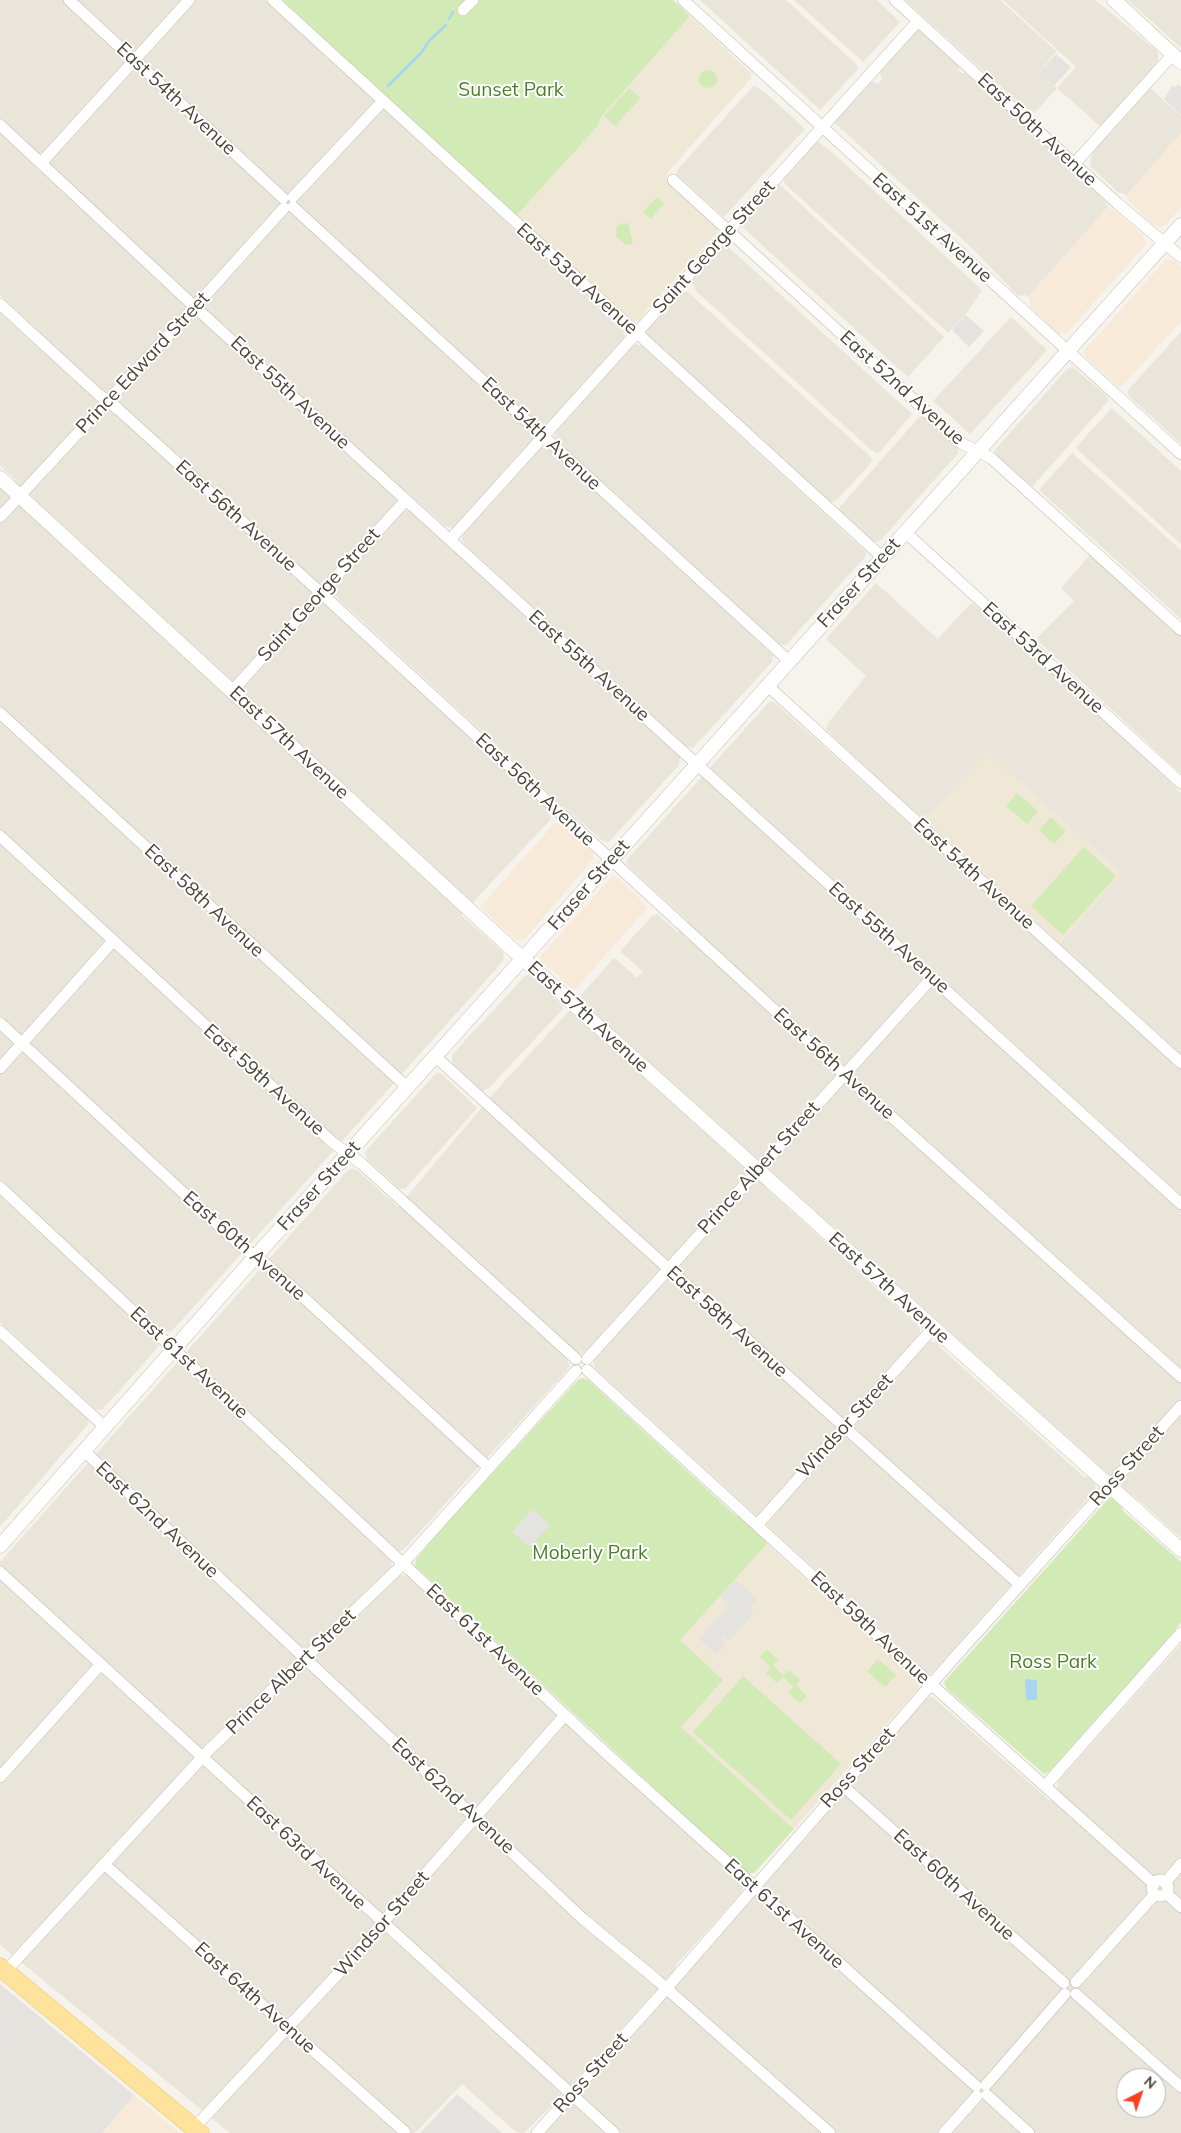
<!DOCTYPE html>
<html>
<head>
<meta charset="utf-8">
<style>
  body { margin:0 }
  #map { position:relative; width:1181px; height:2133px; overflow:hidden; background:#f6f3ec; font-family:Mulish,sans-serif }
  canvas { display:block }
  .north { position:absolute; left:1116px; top:2068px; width:50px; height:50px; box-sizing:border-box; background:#fff; border:1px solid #b7b4b0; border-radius:50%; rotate:41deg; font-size:14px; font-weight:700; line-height:20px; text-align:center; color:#4b4439 }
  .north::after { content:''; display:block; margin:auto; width:18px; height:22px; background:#fc3f1d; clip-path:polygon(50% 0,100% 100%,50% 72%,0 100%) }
</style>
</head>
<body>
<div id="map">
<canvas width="1181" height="2133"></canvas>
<div class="north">N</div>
</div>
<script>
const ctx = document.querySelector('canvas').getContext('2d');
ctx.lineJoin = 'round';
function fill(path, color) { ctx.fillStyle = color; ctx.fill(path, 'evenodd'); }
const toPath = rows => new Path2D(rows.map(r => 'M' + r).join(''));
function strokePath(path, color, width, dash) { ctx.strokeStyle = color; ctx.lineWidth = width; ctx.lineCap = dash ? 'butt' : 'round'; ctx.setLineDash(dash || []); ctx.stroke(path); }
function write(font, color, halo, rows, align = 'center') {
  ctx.font = font + ' Mulish,sans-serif'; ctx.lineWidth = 4; ctx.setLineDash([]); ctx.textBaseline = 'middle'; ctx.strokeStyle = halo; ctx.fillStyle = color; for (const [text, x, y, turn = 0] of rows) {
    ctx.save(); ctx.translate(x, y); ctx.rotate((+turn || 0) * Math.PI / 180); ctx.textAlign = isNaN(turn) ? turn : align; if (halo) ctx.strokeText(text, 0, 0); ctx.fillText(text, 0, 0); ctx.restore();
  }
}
const residential = toPath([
  [0,0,266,0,625,332,624,338,556,414,555,417,529,446,526,447,501,474,500,478,453,528,446,527,407,492,315,593,522,784,551,814,550,820,461,915,503,952,504,960,173,1330,169,1332,163,1331,0,1181,0,486,16,480,0,466,0,313,85,390,89,391,100,388,0,295],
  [700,0,786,0,857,65,858,69,820,110],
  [794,0,877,0,900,22,863,62],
  [905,0,1000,0,1056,51,1039,73,1057,88,1076,67,1003,0,1095,0,1156,50,1158,53,1158,59,1154,67,1101,127,1057,88,1034,113,1032,110,1029,112],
  [1128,0,1181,0,1181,48],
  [917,30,922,31,959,66,958,70,962,73,968,73,1104,200,1108,207,1028,297,1026,295,1018,296,976,252,834,122,871,81,878,84,882,79,879,71],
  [754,85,769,96,805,129,724,217,676,174,679,168],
  [1149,87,1181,116,1181,133,1126,196,1123,193,1119,193,1091,167,1090,160,1094,149],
  [817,141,831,151,982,290,967,313,948,333,785,184,783,178],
  [779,184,944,337,908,377,741,226,774,186],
  [724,243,912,414,878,454,870,449,696,291,691,281],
  [682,291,689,293,872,458,871,463,838,499,831,503,648,336,646,331],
  [1011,317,1047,350,970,434,933,401],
  [1181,332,1181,444,1127,394,1129,389],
  [634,344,642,346,866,552,865,557,786,645,779,644,555,438,555,431,624,356,626,350],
  [1073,367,1108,397,1108,401,1032,487,996,455,994,451,1067,369],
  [1112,408,1181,471,1181,544,1078,450,1076,447],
  [921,415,956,445,959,452,881,540,877,542,872,540,841,512,839,508],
  [540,447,549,449,773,655,772,662,693,748,686,747,465,545,462,540,463,532],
  [1072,453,1181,550,1181,619,1039,490],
  [405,510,413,512,680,757,679,765,609,842,603,841,564,807,332,593,332,589,401,512],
  [1091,554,1181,636,1181,774,1038,641,1039,636,1074,601,1061,588],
  [876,583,938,639,968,606,973,603,1091,706,1181,793,1181,1538,1133,1495,1128,1494,1122,1489,1121,1483,1112,1475,1109,1475,1101,1470,1098,1465,580,1000,582,994,613,959,616,959,637,978,643,972,621,952,621,950,652,916,657,914,678,932,688,921,628,866,626,861,770,701,775,703,1052,952,1066,937,987,752,925,821,863,765,826,729,828,723,866,676,826,639],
  [526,975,531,976,563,1006,561,1011,489,1088,482,1091,452,1063,452,1055],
  [569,1011,578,1014,580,1020,741,1165,744,1164,747,1170,745,1175,752,1181,757,1180,765,1183,765,1187,916,1324,920,1328,920,1334,929,1341,938,1343,941,1348,1084,1477,1089,1477,1095,1483,1096,1489,932,1673,929,1673,921,1669,920,1665,595,1368,593,1358,585,1352,582,1354,574,1352,567,1360,569,1366,567,1370,405,1548,401,1551,397,1551,390,1558,392,1564,391,1567,400,1575,407,1576,740,1882,743,1888,741,1893,676,1965,675,1970,558,2099,524,2133,516,2132,462,2084,415,2133,230,2133,0,1945,0,1562,348,1170,352,1169,357,1170,398,1207,494,1093],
  [437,1072,442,1074,477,1108,406,1188,400,1189,367,1159,365,1152],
  [0,1194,159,1343,158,1347,102,1410,95,1409,0,1322],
  [0,1338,87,1418,89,1423,0,1527],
  [1181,1644,1181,2133,545,2133,752,1897,755,1896,926,1699,932,1697,935,1699,1050,1801,1058,1792,1057,1787,1058,1781],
  [1126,2078,1156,2078,1156,2108,1126,2108]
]);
const commercial = toPath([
  [1181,133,1181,207,1166,224,1160,227,1152,224,1130,203,1126,196],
  [1108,207,1114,209,1145,238,1146,245,1066,333,1058,334,1030,307,1030,299,1028,297],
  [1170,260,1174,260,1181,267,1181,321,1124,384,1119,387,1086,357,1084,351,1165,261],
  [560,822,592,852,594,858,525,939,516,940,480,907,554,824],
  [612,876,617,877,648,907,574,991,551,969,542,965,540,957],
  [134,2095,180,2133,102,2133]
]);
const industrial = toPath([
  [0,1984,134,2095,102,2133,0,2133]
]);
const education = toPath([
  [690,16,752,74,750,79,667,173,668,181,720,229,646,311,641,320,635,322,516,216,597,127,601,117],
  [987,752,1123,873,1059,945,925,821],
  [767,1544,920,1682,918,1689,794,1829,681,1727,679,1641]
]);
const green = toPath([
  [282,0,673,0,690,16,601,117,597,127,516,216],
  '699 79a9 9 0 1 1 18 0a9 9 0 1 1-18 0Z',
  [629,88,640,98,615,126,604,116],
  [657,197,664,203,651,219,643,212],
  [628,223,633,244,626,245,616,237,616,228,620,224],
  [1017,793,1038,811,1027,824,1006,806],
  [1051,817,1066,831,1054,844,1039,830],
  [1084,847,1116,876,1063,935,1031,906],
  [582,1378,588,1380,736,1516,740,1516,765,1539,767,1544,680,1640,723,1680,681,1727,794,1829,754,1873,748,1874,721,1850,415,1566,416,1559,442,1528,578,1380],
  [1109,1498,1113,1498,1120,1504,1124,1512,1181,1562,1181,1622,1176,1629,1177,1635,1108,1708,1107,1707,1049,1772,1044,1774,946,1688,944,1682],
  [767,1649,778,1660,773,1665,783,1676,789,1670,800,1680,796,1685,806,1696,800,1703,789,1693,793,1687,783,1677,777,1683,766,1673,771,1667,760,1657],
  [878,1659,896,1675,885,1687,867,1671],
  [743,1676,841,1764,791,1820,693,1732]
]);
const parking = toPath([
  [1056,54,1071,67,1054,86,1039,73],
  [1178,84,1181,87,1181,115,1164,99,1172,86,1176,87],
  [966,315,984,331,969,347,952,330],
  [533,1509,550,1525,530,1547,512,1532],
  [736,1580,757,1600,749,1609,754,1613,729,1641,724,1637,721,1640,725,1645,716,1655,699,1639,729,1605,720,1597],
  [0,2015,18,2031,2,2049,0,2048],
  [457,2094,502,2133,420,2133]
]);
const water = toPath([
  [1027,1679,1037,1680,1037,1700,1027,1700,1026,1698,1025,1681]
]);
const stream = toPath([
  [449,19,453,12],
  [388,86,421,53,429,41,446,25]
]);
const minor = toPath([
  [69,0,283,198],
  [273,0,882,557],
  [683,0,1181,454],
  [895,0,1117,203,1181,257],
  [463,10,473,0],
  [0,125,195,307,406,500,1181,1204],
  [41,163,189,0],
  [1075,163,1173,54],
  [673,180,961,443,991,458,1181,630],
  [293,197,382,102],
  [293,207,789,661],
  [0,304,98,394,118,409,321,593,844,1074,1181,1377],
  [0,517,203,298,284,208],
  [905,532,1181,783],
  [450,540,918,21],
  [768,686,1181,1063],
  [232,691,406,500],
  [0,713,408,1088],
  [0,836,332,1142,362,1164,576,1359],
  [0,1023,203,1211,242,1247,266,1264,302,1296,489,1468],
  [436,1057,620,1225,1020,1585],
  [0,1068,113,941],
  [0,1187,596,1744,976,2086],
  [0,1331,105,1427],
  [587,1359,932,978],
  [587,1370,932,1685,1154,1884],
  [84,1451,583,1919,658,1981,830,2133],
  [758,1524,933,1328],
  [0,1572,614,2133],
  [0,1777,101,1664],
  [843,1786,1064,1983],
  [1045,1786,1181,1633],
  [104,1864,405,2132],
  '1152 1888a8 8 0 1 1 16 0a8 8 0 1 1-16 0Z',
  [1165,1883,1181,1864],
  [1166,1893,1181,1907],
  [5,1972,209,1750,397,1570,576,1371],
  [1076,1982,1155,1894],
  [1076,1994,1181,2087],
  [986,2085,1065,1994],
  [987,2095,1029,2133],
  [194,2128,336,1976,565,1715],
  [537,2133,658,1998,955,1657,1181,1406],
  [944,2133,977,2096]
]);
const tertiary = toPath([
  [1114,0,1181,62],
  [0,478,511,948,1181,1550],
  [0,1546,255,1257,1181,225]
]);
const primary = toPath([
  [0,1967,200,2133]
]);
const parkNames = [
  ["Sunset Park",511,90],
  ["Moberly Park",590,1553],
  ["Ross Park",1053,1662]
];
const streetNames = [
  ["East 54th Avenue",176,99,43],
  ["East 50th Avenue",1037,130,43],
  ["East 51st Avenue",932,228,42],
  ["Saint George Street",714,247,-48],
  ["East 53rd Avenue",577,279,42],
  ["Prince Edward Street",143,363,-47],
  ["East 52nd Avenue",902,388,42],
  ["East 55th Avenue",290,393,43],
  ["East 54th Avenue",541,434,43],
  ["East 56th Avenue",236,516,42],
  ["Fraser Street",859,583,-48],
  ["Saint George Street",319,595,-48],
  ["East 53rd Avenue",1043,658,42],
  ["East 55th Avenue",589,666,42],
  ["East 57th Avenue",289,743,43],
  ["East 56th Avenue",535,790,43],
  ["East 54th Avenue",974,874,42],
  ["Fraser Street",589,885,-49],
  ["East 58th Avenue",204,901,43],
  ["East 55th Avenue",889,938,42],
  ["East 57th Avenue",588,1017,42],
  ["East 56th Avenue",834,1064,42],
  ["East 59th Avenue",264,1080,42],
  ["Prince Albert Street",759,1168,-48],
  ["Fraser Street",319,1186,-48],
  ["East 60th Avenue",244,1246,41],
  ["East 57th Avenue",889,1288,42],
  ["East 58th Avenue",727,1322,42],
  ["East 61st Avenue",189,1363,43],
  ["Windsor Street",845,1426,-48],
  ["Ross Street",1127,1466,-48],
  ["East 62nd Avenue",157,1520,43],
  ["East 59th Avenue",870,1628,43],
  ["East 61st Avenue",485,1640,43],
  ["Prince Albert Street",291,1672,-44],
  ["Ross Street",858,1768,-48],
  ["East 62nd Avenue",453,1796,43],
  ["East 63rd Avenue",306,1853,43],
  ["East 60th Avenue",954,1885,42],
  ["East 61st Avenue",784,1914,42],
  ["Windsor Street",382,1924,-49],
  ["East 64th Avenue",255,1998,42],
  ["Ross Street",591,2073,-48]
];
fill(residential, '#eae5da');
fill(commercial, '#f7ead8');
fill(industrial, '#e6e2dd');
fill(education, '#efe8d6');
fill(green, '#d2eab5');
fill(parking, '#e5e3e0');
fill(water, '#a9d4f2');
strokePath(stream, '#a9d4f2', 2.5);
strokePath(minor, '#c2bbae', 12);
strokePath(tertiary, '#c2bbae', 15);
strokePath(primary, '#e6c16a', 19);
strokePath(minor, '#fff', 11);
strokePath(tertiary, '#fff', 14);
strokePath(primary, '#ffe39c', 18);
write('19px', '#4a7f2a', '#fff', parkNames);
write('19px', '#4b4439', '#fff', streetNames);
</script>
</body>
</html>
